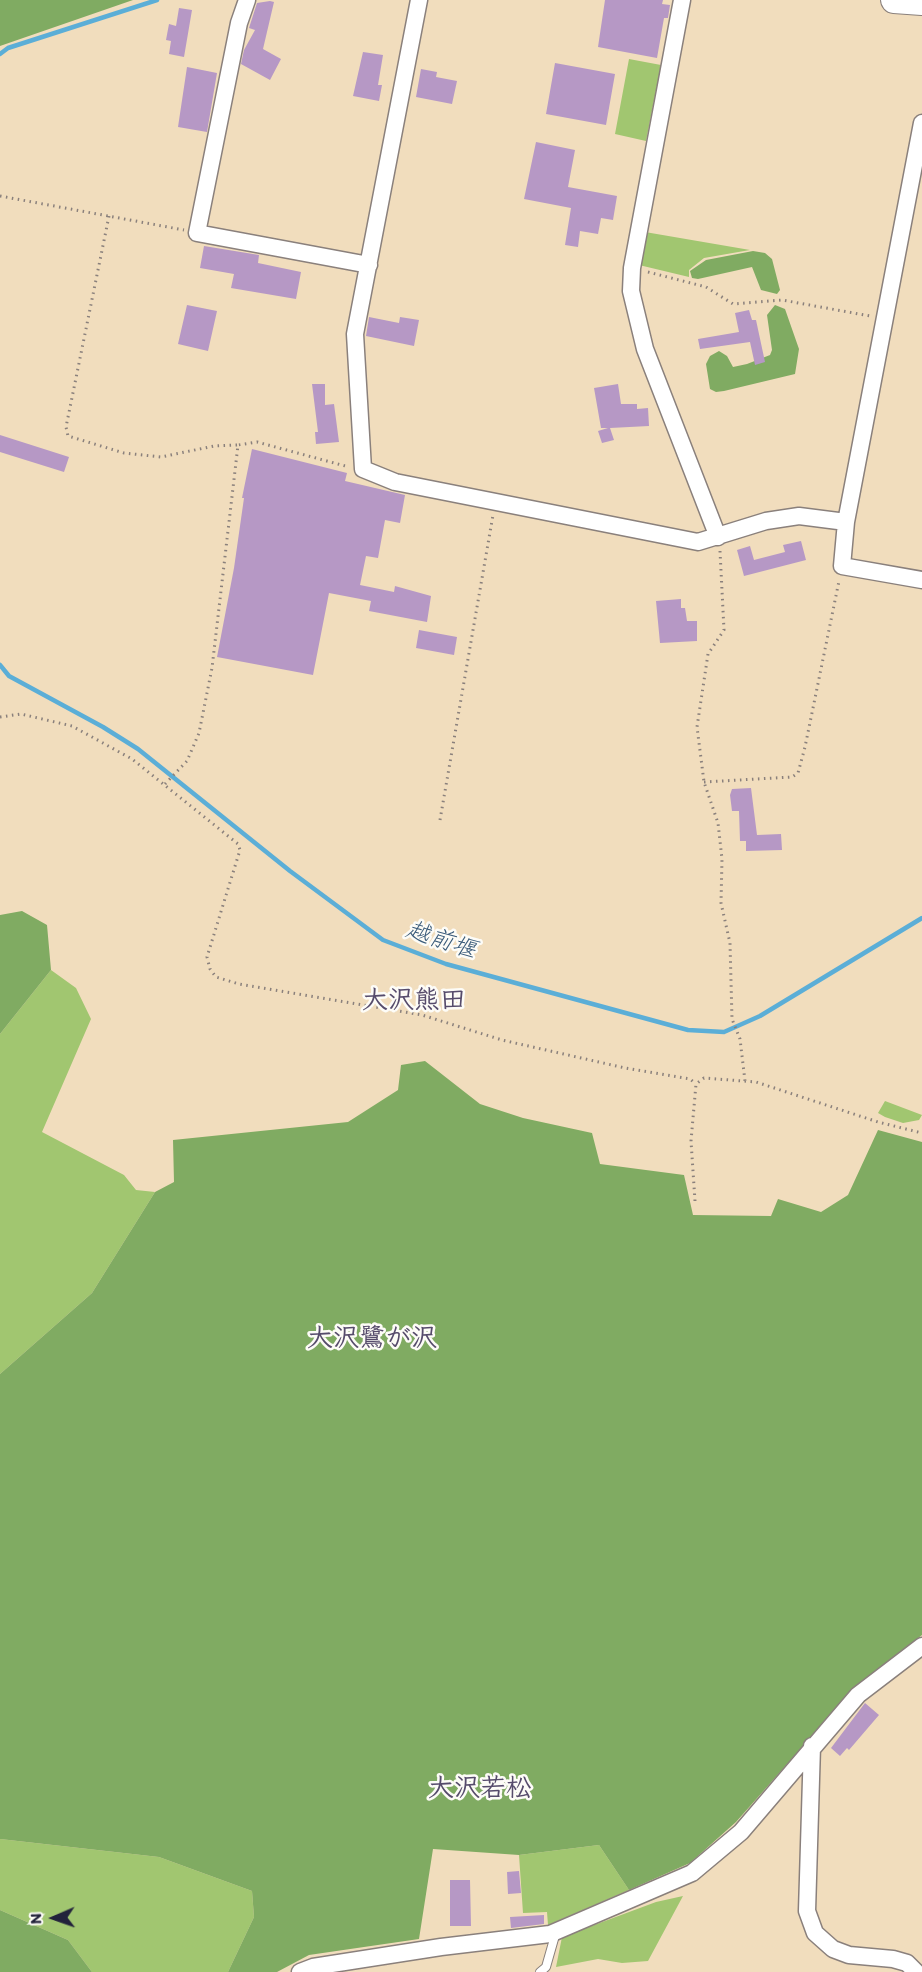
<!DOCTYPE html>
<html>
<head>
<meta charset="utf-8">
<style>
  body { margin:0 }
  #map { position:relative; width:922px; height:1972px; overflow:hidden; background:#f1ddbd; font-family:Itim,sans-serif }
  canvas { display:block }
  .north { position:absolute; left:24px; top:1888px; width:60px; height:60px; -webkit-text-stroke:4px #fdfcf7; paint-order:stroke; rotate:268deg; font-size:16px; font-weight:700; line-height:24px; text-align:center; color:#22223b }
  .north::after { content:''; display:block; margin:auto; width:21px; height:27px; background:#22223b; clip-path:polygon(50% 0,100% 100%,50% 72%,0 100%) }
</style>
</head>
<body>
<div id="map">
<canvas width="922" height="1972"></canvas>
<div class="north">N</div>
</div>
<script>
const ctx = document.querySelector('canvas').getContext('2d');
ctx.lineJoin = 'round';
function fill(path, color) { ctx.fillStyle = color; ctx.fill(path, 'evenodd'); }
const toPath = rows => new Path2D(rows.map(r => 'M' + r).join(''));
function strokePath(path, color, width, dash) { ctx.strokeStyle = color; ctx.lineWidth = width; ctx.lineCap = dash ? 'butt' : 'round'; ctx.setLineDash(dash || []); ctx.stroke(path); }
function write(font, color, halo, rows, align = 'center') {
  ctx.font = font + ' Itim,"Klee One",sans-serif'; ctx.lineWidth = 5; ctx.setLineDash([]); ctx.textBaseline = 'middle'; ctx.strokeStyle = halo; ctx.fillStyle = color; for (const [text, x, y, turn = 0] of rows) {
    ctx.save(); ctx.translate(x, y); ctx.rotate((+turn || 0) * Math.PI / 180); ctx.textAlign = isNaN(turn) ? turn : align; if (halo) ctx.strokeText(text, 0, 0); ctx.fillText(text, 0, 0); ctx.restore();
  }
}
const green = toPath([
  [629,59,661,65,646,141,615,134],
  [645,232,750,250,704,258,689,270,689,277,639,265],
  [51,970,76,988,91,1019,42,1132,124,1175,136,1190,155,1192,92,1293,0,1374,0,1034],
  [885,1101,922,1115,919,1120,903,1123,885,1117,878,1113],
  [0,1839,159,1857,252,1891,254,1917,228,1972,92,1972,68,1940,0,1910],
  [599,1845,629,1890,548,1925,547,1912,523,1913,519,1855],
  [683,1896,648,1961,622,1963,598,1959,556,1967,562,1937,656,1902]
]);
const forest = toPath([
  [0,0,133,0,0,46],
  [753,251,765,253,772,259,780,290,777,294,761,290,752,267,698,279,692,278,690,271,706,260],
  [775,305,785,309,799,349,795,374,724,391,716,392,710,389,706,364,710,356,719,351,727,356,733,367,747,364,770,355,772,350,767,315],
  [22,911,47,925,51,970,0,1034,0,915],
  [425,1061,480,1104,523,1118,592,1133,600,1164,684,1175,693,1215,771,1216,778,1199,821,1212,848,1195,878,1130,922,1142,922,1635,856,1686,736,1822,690,1863,629,1890,599,1845,519,1855,433,1849,419,1939,309,1955,277,1972,228,1972,254,1917,252,1891,159,1857,0,1839,0,1374,92,1293,155,1192,174,1182,173,1140,348,1122,398,1090,401,1065],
  [0,1910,68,1940,92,1972,0,1972]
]);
const stream = toPath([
  [0,54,8,48,157,0],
  [0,665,9,676,103,727,138,749,290,871,383,940,446,964,688,1030,724,1032,760,1016,922,918]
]);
const building = toPath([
  [605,0,663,0,662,4,670,5,668,18,664,18,657,58,598,47],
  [270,1,274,2,263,49,281,59,270,80,241,64,244,50,255,30,249,28,257,3],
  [179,8,192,10,184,57,169,54,171,41,166,40,169,24,176,26],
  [363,52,383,55,378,85,382,85,379,101,353,96],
  [555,63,615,74,606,125,546,114],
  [187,67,217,73,207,132,178,127],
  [421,69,437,72,436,77,457,81,452,104,416,97],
  [536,142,575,150,568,187,617,196,613,220,601,218,598,234,580,231,578,247,565,245,571,208,524,199],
  [204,246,259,255,258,263,301,272,296,299,231,288,234,274,200,268],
  [187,305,217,311,208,351,178,344],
  [749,310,752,320,756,320,765,362,755,365,750,342,700,349,698,339,739,332,735,313],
  [369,317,399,323,400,317,419,320,414,346,366,336],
  [312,384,325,384,325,405,334,404,339,442,316,444,315,432,318,432],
  [618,384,621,404,637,404,637,409,648,408,649,426,610,428,614,440,602,443,598,431,608,428,601,428,594,388],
  [0,435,69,457,64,472,0,452],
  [252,449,347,473,345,481,405,495,400,523,385,520,378,558,366,556,360,585,394,592,395,586,431,596,427,622,369,611,371,601,329,593,313,675,217,657,234,568,244,498,242,498],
  [801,541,806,560,744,576,737,550,750,546,754,560,785,552,783,545],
  [681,599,681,608,685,608,687,621,697,621,697,641,660,643,656,601],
  [419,630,457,637,454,655,416,648],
  [751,788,757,835,781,834,782,850,746,851,746,841,740,841,739,811,732,811,730,795,732,789],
  [865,1703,879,1715,849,1750,847,1748,840,1756,831,1748],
  [519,1871,521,1893,508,1894,507,1872],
  [450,1880,470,1880,471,1926,450,1926],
  [544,1915,544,1924,511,1928,510,1917]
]);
const path = toPath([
  [0,196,184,230],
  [109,216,66,427,68,436,124,453,161,457,214,446,238,445],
  [648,272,706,287,733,304,782,300,870,316],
  [720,551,724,630,708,654,697,727,704,782,718,823,722,859,721,903,730,943,732,1019,740,1039,745,1081],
  [0,717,21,714,72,726,132,759,238,844,240,850,207,957,210,969,216,977,239,984,422,1015,502,1040,625,1068,690,1079,696,1084],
  [704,782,792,777,798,773,805,747,839,581],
  [165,784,187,761,199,733,212,668,238,445,257,442,349,467],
  [440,820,493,515],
  [695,1201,691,1141,696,1084,704,1078,756,1082,878,1122,922,1133]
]);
const service = toPath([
  [540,1972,546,1967,556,1932]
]);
const minor = toPath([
  [247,0,239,23,197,233,369,265],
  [419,0,355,334,363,469,395,482,698,542,766,521,799,516,846,522],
  [682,0,632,268,631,291,645,349,718,537],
  [922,123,846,522,842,566,922,580],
  [812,1746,807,1911,815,1933,833,1949,849,1955,893,1959,907,1963,916,1972],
  [300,1972,313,1967,441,1947,550,1934,692,1873,741,1832,858,1695,922,1646]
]);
const primary = toPath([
  [894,0,922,2]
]);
const waterNames = [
  ["越前堰",441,941,18]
];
const quarterNames = [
  ["大沢熊田",414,1001],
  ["大沢鷺が沢",372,1339],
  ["大沢若松",480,1789]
];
fill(green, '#a1c670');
fill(forest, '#80ab62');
strokePath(stream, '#5baed7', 4.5);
fill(building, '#b698c5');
strokePath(service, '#8a807c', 10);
strokePath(minor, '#8a807c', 19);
strokePath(primary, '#8a807c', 28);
strokePath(path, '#8a807c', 3, [1.5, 4.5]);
strokePath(service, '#fff', 8);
strokePath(minor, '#fff', 16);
strokePath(primary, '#fff', 26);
write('italic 24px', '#395a79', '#fdfcf7', waterNames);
write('bold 26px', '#564b6b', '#fdfcf7', quarterNames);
</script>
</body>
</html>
